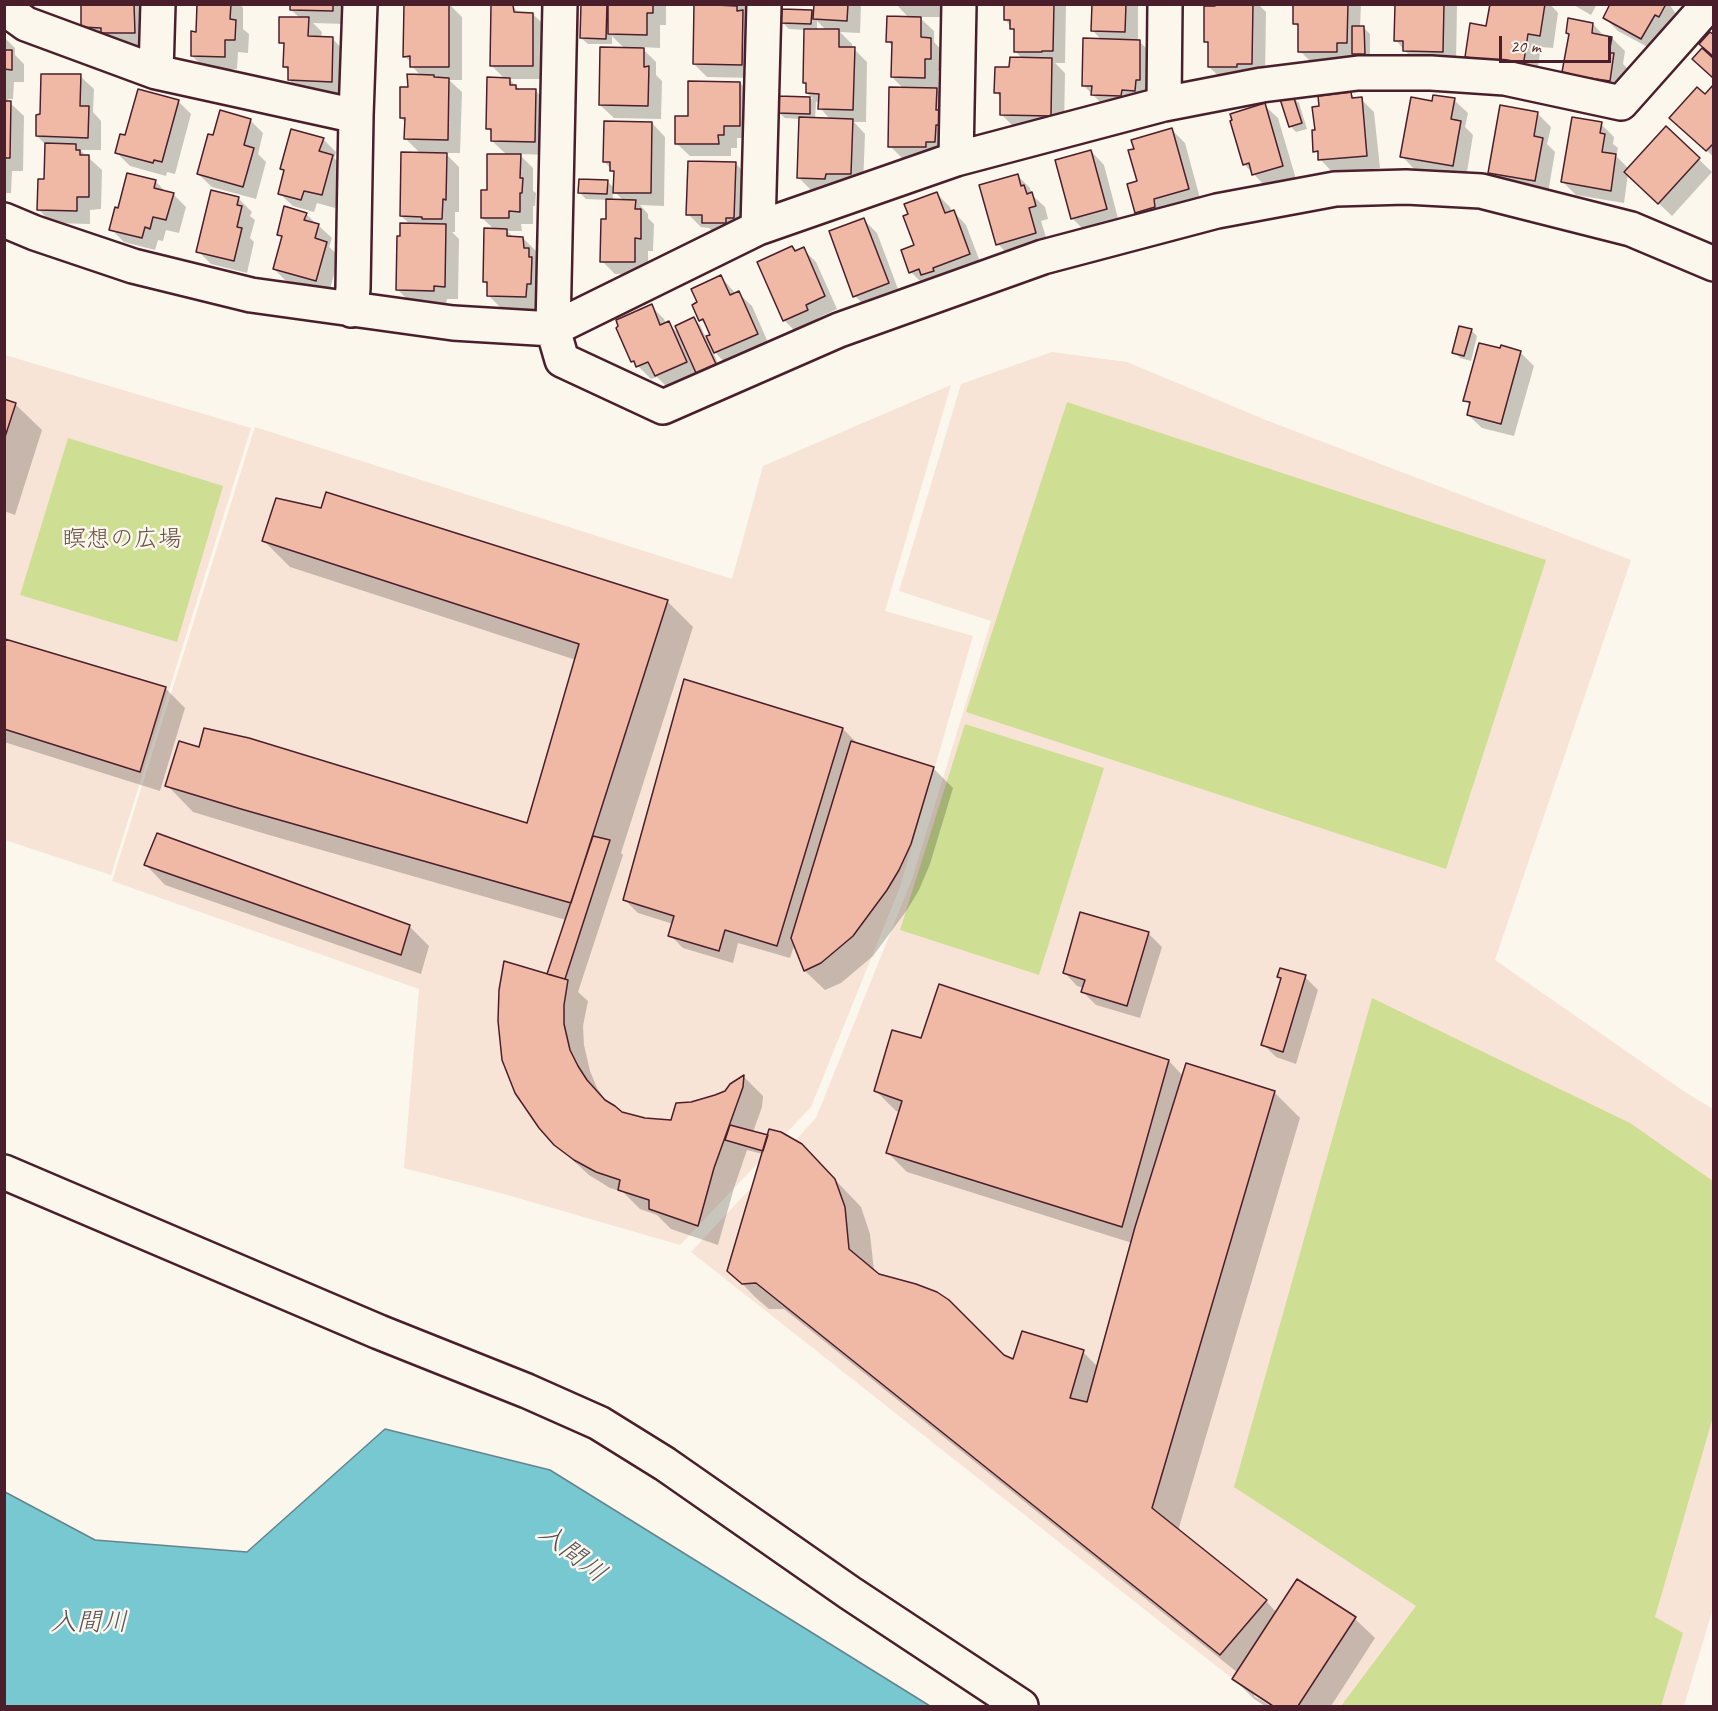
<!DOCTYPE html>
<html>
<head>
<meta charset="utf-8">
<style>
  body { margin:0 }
  #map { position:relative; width:1718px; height:1711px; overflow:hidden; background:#fbf7ec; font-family:Caveat,sans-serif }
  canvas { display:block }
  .frame { position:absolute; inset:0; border:6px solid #4a1f2b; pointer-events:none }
  .scale { position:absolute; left:1499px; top:36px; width:112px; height:27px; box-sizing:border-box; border:3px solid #4a1f2b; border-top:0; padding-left:8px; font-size:18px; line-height:21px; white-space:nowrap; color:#4a1f2b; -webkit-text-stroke:4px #fbf7ec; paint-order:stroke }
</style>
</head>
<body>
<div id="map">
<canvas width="1718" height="1711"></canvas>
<div class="frame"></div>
<div class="scale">20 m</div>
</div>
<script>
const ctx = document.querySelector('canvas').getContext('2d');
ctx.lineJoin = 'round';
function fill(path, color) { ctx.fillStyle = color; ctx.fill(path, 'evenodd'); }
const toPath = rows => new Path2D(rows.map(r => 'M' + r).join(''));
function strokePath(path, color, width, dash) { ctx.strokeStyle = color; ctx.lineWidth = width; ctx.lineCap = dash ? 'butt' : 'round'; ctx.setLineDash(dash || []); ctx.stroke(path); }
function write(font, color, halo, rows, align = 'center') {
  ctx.font = font + ' Caveat,"Klee One",sans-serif'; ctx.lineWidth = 5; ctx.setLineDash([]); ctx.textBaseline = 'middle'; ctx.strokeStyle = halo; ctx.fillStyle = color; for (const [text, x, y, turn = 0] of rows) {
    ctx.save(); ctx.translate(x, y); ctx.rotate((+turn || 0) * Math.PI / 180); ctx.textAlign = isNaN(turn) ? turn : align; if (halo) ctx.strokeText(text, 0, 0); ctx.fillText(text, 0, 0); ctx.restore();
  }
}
const built = toPath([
  [1052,352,1127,362,1266,420,1631,560,1495,960,1685,1092,1713,1109,1713,1608,1684,1706,1267,1706,691,1252,816,1118,912,879,991,621,899,591,961,384],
  [5,355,251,428,111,875,5,840],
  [951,385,885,611,973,636,900,887,811,1107,680,1245,504,1194,404,1168,419,989,112,881,255,427,732,579,763,466]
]);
const green = toPath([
  [1067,402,1546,560,1446,869,966,712],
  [68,438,223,486,177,642,20,595],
  [965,724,1104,768,1039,975,900,930],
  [1372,998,1630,1123,1713,1181,1713,1417,1655,1617,1683,1633,1661,1706,1341,1706,1416,1606,1234,1487]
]);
const water = toPath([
  [385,1429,550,1470,930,1706,5,1706,5,1492,95,1540,247,1552,385,1429]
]);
const shadow = toPath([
  [82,4,137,4,147,15,147,46,116,46,96,40,82,27],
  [198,4,240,4,243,8,243,29,249,34,248,53,238,52,237,69,206,69,192,56,198,33],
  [291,4,346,4,346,24,313,23,322,32,321,38,332,38,345,52,344,94,303,93,289,80,290,72,284,67,285,46,281,42,300,18,291,10],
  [405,4,464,4,450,5,462,17,462,80,449,80,462,92,460,153,445,153,459,167,459,212,455,212,455,232,452,232,459,239,458,299,447,299,446,304,411,303,398,290,401,238,411,225,401,216,421,154,406,139,406,123,401,118,409,89,421,76,412,66,412,63,404,56],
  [505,4,510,4,520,14,533,14,546,27,546,79,509,79,520,90,535,90,548,104,548,155,519,154,533,168,533,191,536,193,535,206,533,206,533,224,521,224,522,231,507,231,514,238,523,238,536,251,536,257,542,263,539,309,502,309,488,295,489,286,484,281,495,230,482,218,488,192,507,155,492,141,492,133,487,128,505,79,492,66,508,7],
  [582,4,666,4,666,25,660,25,660,48,641,47,656,62,656,75,662,81,661,119,614,118,600,105,625,49,612,36,612,44,588,44,581,38],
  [695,4,754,4,754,14,745,14,755,25,755,78,707,77,694,64],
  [815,4,861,4,860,33,840,32,852,44,852,49,854,49,867,62,866,122,854,122,865,134,863,187,838,191,812,191,799,178,800,119,785,118,778,112,779,97,813,99,807,93,807,85,805,83,806,30,789,29,783,23,811,11,815,15],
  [817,21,827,31,817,31],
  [816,101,820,105,820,108,831,120,815,119],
  [896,4,953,4,953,17,919,17,934,31,934,42,944,53,943,71,938,71,938,91,949,102,938,160,903,159,890,146,904,89,892,77,893,47,888,41,909,18],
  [1005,4,1066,4,1065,63,1055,63,1065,73,1064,129,1014,127,1001,114,1001,98,996,92,1011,69,1023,59,1015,51,1015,32,1005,19],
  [1093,4,1138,4,1138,42,1140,42,1153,55,1152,92,1106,108,1083,85,1103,41,1093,31],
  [1217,4,1258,4,1266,12,1265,76,1223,80,1209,67,1209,45,1205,41],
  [1294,4,1361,4,1360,28,1364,28,1370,34,1370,60,1360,60,1355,55,1350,55,1350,65,1313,64,1300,51,1300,29,1294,23],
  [1397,4,1457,4,1456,65,1418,63,1404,50,1396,40],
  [1491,4,1550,4,1558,13,1553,48,1541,47,1536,79,1480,70,1466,56,1487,28],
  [1572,4,1597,4,1591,15],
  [1612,4,1669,4,1679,18,1655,51,1618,31,1605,18],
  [1593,24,1605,37,1612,38,1625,51,1623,64,1627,68,1622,94,1577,85,1564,72],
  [4,37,15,48,15,55,24,64,24,82,14,82,13,99,8,99,8,103,10,103,24,116,23,171,12,171,11,193,4,193],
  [80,76,94,89,93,112,101,121,101,150,80,150,102,170,101,209,90,210,90,224,52,223,39,210,46,180,46,145,37,136,42,116],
  [740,83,753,96,753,138,737,138,737,148,731,148,731,156,690,156,676,143,689,118],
  [1714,86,1714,157,1684,131,1705,96],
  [1351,94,1356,99,1361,99,1374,112,1380,168,1333,173,1320,159,1320,156,1315,151],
  [1292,97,1299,103,1307,129,1296,132,1290,126],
  [1454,100,1468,113,1465,127,1473,135,1466,178,1415,170,1402,156,1433,103],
  [178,101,191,114,175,174,167,172,166,176,130,166,117,153,126,137],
  [1264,105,1278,118,1296,179,1267,188,1244,164],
  [1537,113,1551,127,1547,144,1555,152,1548,193,1503,185,1489,172],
  [250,120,263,133,258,154,266,162,256,199,212,187,198,174,214,137],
  [652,123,665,137,664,206,640,205,648,214,648,218,654,224,653,251,648,251,648,275,615,274,602,261,608,221,608,200,586,199,580,193,607,181,615,189,615,174,605,162],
  [613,190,624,201,613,201],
  [1601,124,1614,137,1613,144,1618,148,1616,156,1629,169,1666,128,1712,172,1672,216,1628,174,1624,203,1576,195,1563,182],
  [1172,130,1185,143,1201,202,1149,225,1136,212,1138,182],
  [323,139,336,152,334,158,345,169,335,208,317,203,314,212,293,206,279,193,285,172,281,169],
  [1091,151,1104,165,1119,222,1085,231,1072,218],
  [736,164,749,177,747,231,717,235,709,228,701,227,688,214],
  [1017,175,1030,188,1032,195,1045,207,1048,219,1041,221,1049,247,1011,257,998,244],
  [155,181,166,192,173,194,186,207,179,233,166,230,163,241,158,240,155,250,124,242,111,229],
  [936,193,950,207,952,212,953,211,966,225,982,267,924,285,911,272,916,246],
  [238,198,252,212,250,216,255,220,250,238,254,242,247,273,211,264,198,251],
  [306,214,332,238,329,247,339,256,329,293,287,282,274,269,283,238,279,234],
  [864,220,877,233,901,297,868,309,855,296],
  [792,248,796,252,803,249,816,262,837,309,818,318,820,323,797,333,784,320],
  [721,277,736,294,738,293,752,306,770,347,728,366,712,349,721,371,669,389,657,377,651,379,633,361,618,328,651,306,664,319,666,324,668,323,681,336,694,319,700,325,706,338,712,336,708,327,701,320],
  [1471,330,1477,336,1471,361,1460,358,1454,352],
  [1520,352,1534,366,1514,436,1482,428,1468,415,1471,406,1465,400],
  [4,401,15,404,42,430,15,515,4,511],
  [264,541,667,601,693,627,621,853,623,855,578,992,588,1001,583,1026,584,1045,590,1071,597,1088,607,1102,621,1114,644,1119,672,1121,691,1103,726,1092,744,1077,763,1096,762,1107,753,1132,802,1145,861,1207,870,1234,874,1271,1004,1357,1014,1361,1083,1352,1098,1367,1132,1243,907,1172,887,1152,900,1112,896,1111,876,1091,922,1040,1169,1061,1183,1076,1274,1092,1300,1118,1178,1531,1266,1601,1277,1613,1298,1581,1355,1619,1375,1638,1331,1706,1276,1706,1254,1692,1254,1696,1270,1706,1265,1706,1254,1699,1234,1679,1238,1673,784,1309,769,1309,755,1297,729,1270,763,1154,747,1150,734,1188,718,1245,671,1229,657,1215,640,1209,623,1192,610,1188,589,1175,545,1135,552,977,566,920,269,835,193,812,167,785,528,825,576,660,290,567],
  [6,641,165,688,185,708,160,791,4,742,4,645],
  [843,729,856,742,855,744,933,768,953,788,930,864,919,890,907,910,873,956,841,983,825,990,805,971,795,943,790,958,738,943,733,963,683,948,670,935,673,924,638,913,624,899],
  [146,865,409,926,429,946,421,974,165,885],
  [1081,914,1149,934,1162,947,1140,1018,1096,1005,1082,991,1084,988,1077,986,1064,972],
  [1279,977,1305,977,1318,990,1296,1064,1276,1057,1263,1044,1282,980]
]);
const building = toPath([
  [81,4,134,4,135,33,101,33,101,28,81,27,81,4],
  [197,4,231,4,230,19,236,20,235,40,225,40,225,57,191,56,191,31,196,32,197,4],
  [290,4,333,4,333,11,290,10,290,4],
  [404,4,449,4,449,67,410,67,410,56,403,57,404,4],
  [581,4,607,4,606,39,580,38,581,4],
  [608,4,653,4,653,13,647,13,647,35,608,34,608,4],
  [694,4,737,6,737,11,743,10,742,65,693,64,694,4],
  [814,4,848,4,847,21,813,19,814,4],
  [1004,4,1054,4,1053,51,1042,51,1042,52,1014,52,1014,29,1010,29,1010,20,1004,20,1004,4],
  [1092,4,1126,4,1125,32,1091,31,1092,4],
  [1215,4,1253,4,1252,64,1237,64,1237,67,1208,67,1208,42,1204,42,1204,6,1215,6,1215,4],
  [1293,4,1348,4,1347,43,1337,43,1337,52,1298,52,1298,24,1293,24,1293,4],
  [1395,4,1444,4,1443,52,1403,51,1403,41,1394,41,1395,4],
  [1490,4,1545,4,1540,36,1528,34,1523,67,1465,57,1470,23,1486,26,1490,4],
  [1610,4,1666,4,1659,17,1655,15,1641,39,1603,18,1610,4],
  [491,5,513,5,514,12,533,13,533,66,490,66,491,5],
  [782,9,812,10,811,24,781,23,782,9],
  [887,16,921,17,921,37,931,38,931,59,925,59,925,78,891,77,892,42,886,42,887,16],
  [279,17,309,17,308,36,333,37,332,82,288,80,288,67,283,67,284,43,279,43,279,17],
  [1568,18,1593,23,1592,33,1612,37,1609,53,1614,53,1610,81,1589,78,1588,80,1568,76,1568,73,1562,72,1569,34,1566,33,1568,18],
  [1352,26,1364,26,1365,54,1352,54,1352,26],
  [804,29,839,29,839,47,855,47,853,110,818,109,819,94,806,93,806,83,803,83,804,29],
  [1710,32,1714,35,1714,57,1699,44,1710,32],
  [1083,38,1140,40,1140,80,1136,80,1135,91,1122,90,1121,96,1091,95,1092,86,1082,86,1083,38],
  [600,47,644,48,644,67,649,66,648,106,599,105,600,47],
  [1702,48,1714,59,1713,78,1692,59,1702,48],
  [4,50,12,50,12,70,4,69,4,50],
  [1010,57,1052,58,1051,116,1000,115,1000,93,994,93,995,67,1009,67,1010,57],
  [41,74,81,74,80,106,89,106,88,138,36,136,36,115,40,114,41,74],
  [407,74,434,75,434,77,449,78,448,140,404,139,405,118,400,118,400,87,408,87,407,74],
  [487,77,510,78,510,85,516,85,516,89,536,89,535,142,491,141,491,129,486,129,487,77],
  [688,81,740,82,740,126,724,126,724,135,718,135,719,144,675,144,675,116,688,116,688,81],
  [1714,84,1714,143,1706,151,1669,118,1697,87,1705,94,1714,84],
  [889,87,937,88,936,110,940,110,939,125,936,125,935,142,926,142,926,147,888,147,889,87],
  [138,89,179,100,162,162,154,160,153,163,115,153,120,134,125,135,138,89],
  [1351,92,1352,98,1362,97,1367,156,1318,160,1318,151,1313,152,1312,130,1315,130,1312,107,1319,106,1318,96,1351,92],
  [1293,95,1302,123,1289,127,1280,99,1293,95],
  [1433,95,1455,98,1451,119,1461,121,1453,166,1400,157,1411,97,1432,101,1433,95],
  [778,96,810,97,810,114,777,113,778,96],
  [4,101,11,101,10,158,4,158,4,101],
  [1265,103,1283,166,1252,175,1249,163,1243,165,1230,121,1232,120,1230,114,1265,103],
  [1500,105,1538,112,1534,136,1543,138,1535,181,1488,173,1500,105],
  [220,110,251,119,244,145,254,148,243,187,197,174,208,134,213,135,220,110],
  [799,117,853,119,851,174,826,174,825,179,797,178,799,117],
  [1572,117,1602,122,1600,133,1605,134,1602,152,1616,154,1611,191,1561,182,1572,117],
  [604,121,652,122,651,193,613,193,614,171,610,171,610,162,603,162,604,121],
  [1666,126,1700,158,1658,204,1624,172,1666,126],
  [1172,128,1189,189,1154,199,1155,207,1135,213,1127,184,1137,181,1128,150,1134,149,1131,140,1172,128],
  [291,129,324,138,319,151,333,155,322,195,304,191,301,200,278,194,284,170,280,169,291,129],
  [45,143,76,144,76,150,80,150,80,155,89,155,89,197,77,197,77,211,37,210,38,179,44,179,45,143],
  [1091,150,1107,209,1071,219,1055,160,1091,150],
  [401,152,447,153,446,200,443,199,442,219,422,219,422,217,400,216,401,152],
  [487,154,521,154,520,178,523,178,522,193,520,193,520,212,509,211,509,218,481,218,481,190,487,190,487,154],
  [688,161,736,162,734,218,726,218,726,223,702,223,702,215,686,215,688,161],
  [127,173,156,180,154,188,174,193,166,220,153,217,150,229,145,227,142,238,109,230,115,207,118,208,127,173],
  [1018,174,1021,186,1024,185,1027,194,1032,192,1036,206,1029,208,1036,233,996,245,979,185,1018,174],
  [579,179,608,180,607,194,578,193,579,179],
  [211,190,239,197,237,205,242,206,237,227,242,228,234,261,196,252,211,190],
  [937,192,945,213,954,210,970,254,933,268,934,271,921,275,919,269,909,273,901,250,914,245,903,216,908,214,904,204,937,192],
  [606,199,636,200,635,209,641,209,641,239,635,238,635,262,600,262,601,219,606,219,606,199],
  [284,206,307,213,304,220,319,224,315,238,327,242,316,281,273,269,282,236,277,235,284,206],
  [864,218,889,283,853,297,829,231,864,218],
  [400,223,446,224,445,287,434,286,434,291,396,290,397,236,400,236,400,223],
  [484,228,507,229,507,236,523,237,524,248,529,248,529,257,532,257,531,284,527,284,526,297,487,296,487,282,483,282,484,228],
  [792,246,795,251,804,247,825,296,806,305,808,310,783,321,757,262,792,246],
  [721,275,730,295,739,291,758,334,714,353,706,336,710,335,703,319,699,321,692,305,697,302,691,289,721,275],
  [652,304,660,325,669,321,687,362,655,376,648,362,636,367,634,361,631,362,616,328,618,326,616,320,652,304],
  [694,317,716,364,696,373,675,326,694,317],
  [1459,326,1472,329,1464,356,1452,353,1459,326],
  [1479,343,1500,348,1501,345,1521,351,1501,424,1467,415,1470,402,1463,401,1479,343],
  [4,399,16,403,4,440,4,399],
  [326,492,668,600,571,903,241,809,165,786,179,741,199,747,204,728,249,738,527,823,579,644,262,541,276,498,321,508,326,492],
  [5,639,166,687,140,772,4,729,5,639],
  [684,679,843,728,777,946,725,930,719,951,668,936,674,916,623,900,684,679],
  [851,741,934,767,911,844,899,870,887,890,853,936,821,963,804,971,791,938,851,741],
  [157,833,410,925,401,955,144,865,157,833],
  [593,836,610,840,565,979,547,974,593,836],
  [1080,912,1149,932,1127,1006,1081,992,1085,980,1063,973,1080,912],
  [504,961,568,980,564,1005,564,1024,570,1050,578,1066,587,1080,605,1100,615,1106,622,1112,645,1118,671,1120,676,1103,691,1102,715,1095,725,1091,730,1084,744,1075,743,1087,714,1168,698,1226,649,1209,649,1200,618,1190,620,1180,596,1172,574,1160,554,1145,539,1128,515,1093,502,1060,498,1021,499,990,504,961],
  [1280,968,1306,975,1283,1052,1261,1045,1281,978,1277,977,1280,968],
  [939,984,1169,1060,1122,1227,886,1153,902,1101,874,1091,892,1030,921,1038,939,984],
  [1186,1063,1275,1091,1152,1508,1267,1600,1220,1655,756,1283,742,1284,727,1271,769,1129,781,1132,802,1144,835,1179,845,1207,849,1249,879,1274,916,1284,937,1292,949,1300,1004,1355,1013,1359,1022,1331,1084,1350,1070,1398,1087,1402,1135,1227,1186,1063],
  [730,1125,768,1135,763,1151,725,1140,730,1125],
  [1297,1579,1356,1617,1298,1706,1273,1706,1232,1679,1297,1579]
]);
const street = toPath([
  [560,4,553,329,758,228,956,159,1164,104,1262,85,1358,73,1431,73,1505,78,1621,103,1709,4],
  [4,8,26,24,156,72,356,116],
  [156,72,158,4],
  [1164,104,1165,4],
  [956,159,959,4],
  [4,220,35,233,133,266,251,295,453,323,553,329,562,360,663,407,839,330,1043,257,1217,211,1335,189,1406,187,1481,191,1631,229,1714,264],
  [758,228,764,4],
  [351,310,353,288,356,116,360,4],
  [4,1172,379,1332,527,1391,599,1423,665,1464,850,1593,1021,1706]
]);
const parkNames = [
  ["瞑想の広場",122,540]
];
const waterNames = [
  ["入間川",572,1554,38],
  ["入間川",89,1623]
];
fill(built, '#f8e4d7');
fill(green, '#cedf93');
fill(water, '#77c8d0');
strokePath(water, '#65848e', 1.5);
fill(shadow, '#0003');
fill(building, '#f0b9a5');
strokePath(building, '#4a1f2b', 1.5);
strokePath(street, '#4a1f2b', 38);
strokePath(street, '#fbf7ec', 33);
write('24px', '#6b4f45', '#fbf7ec', parkNames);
write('italic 26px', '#58525d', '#fbf7ec', waterNames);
</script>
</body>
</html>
